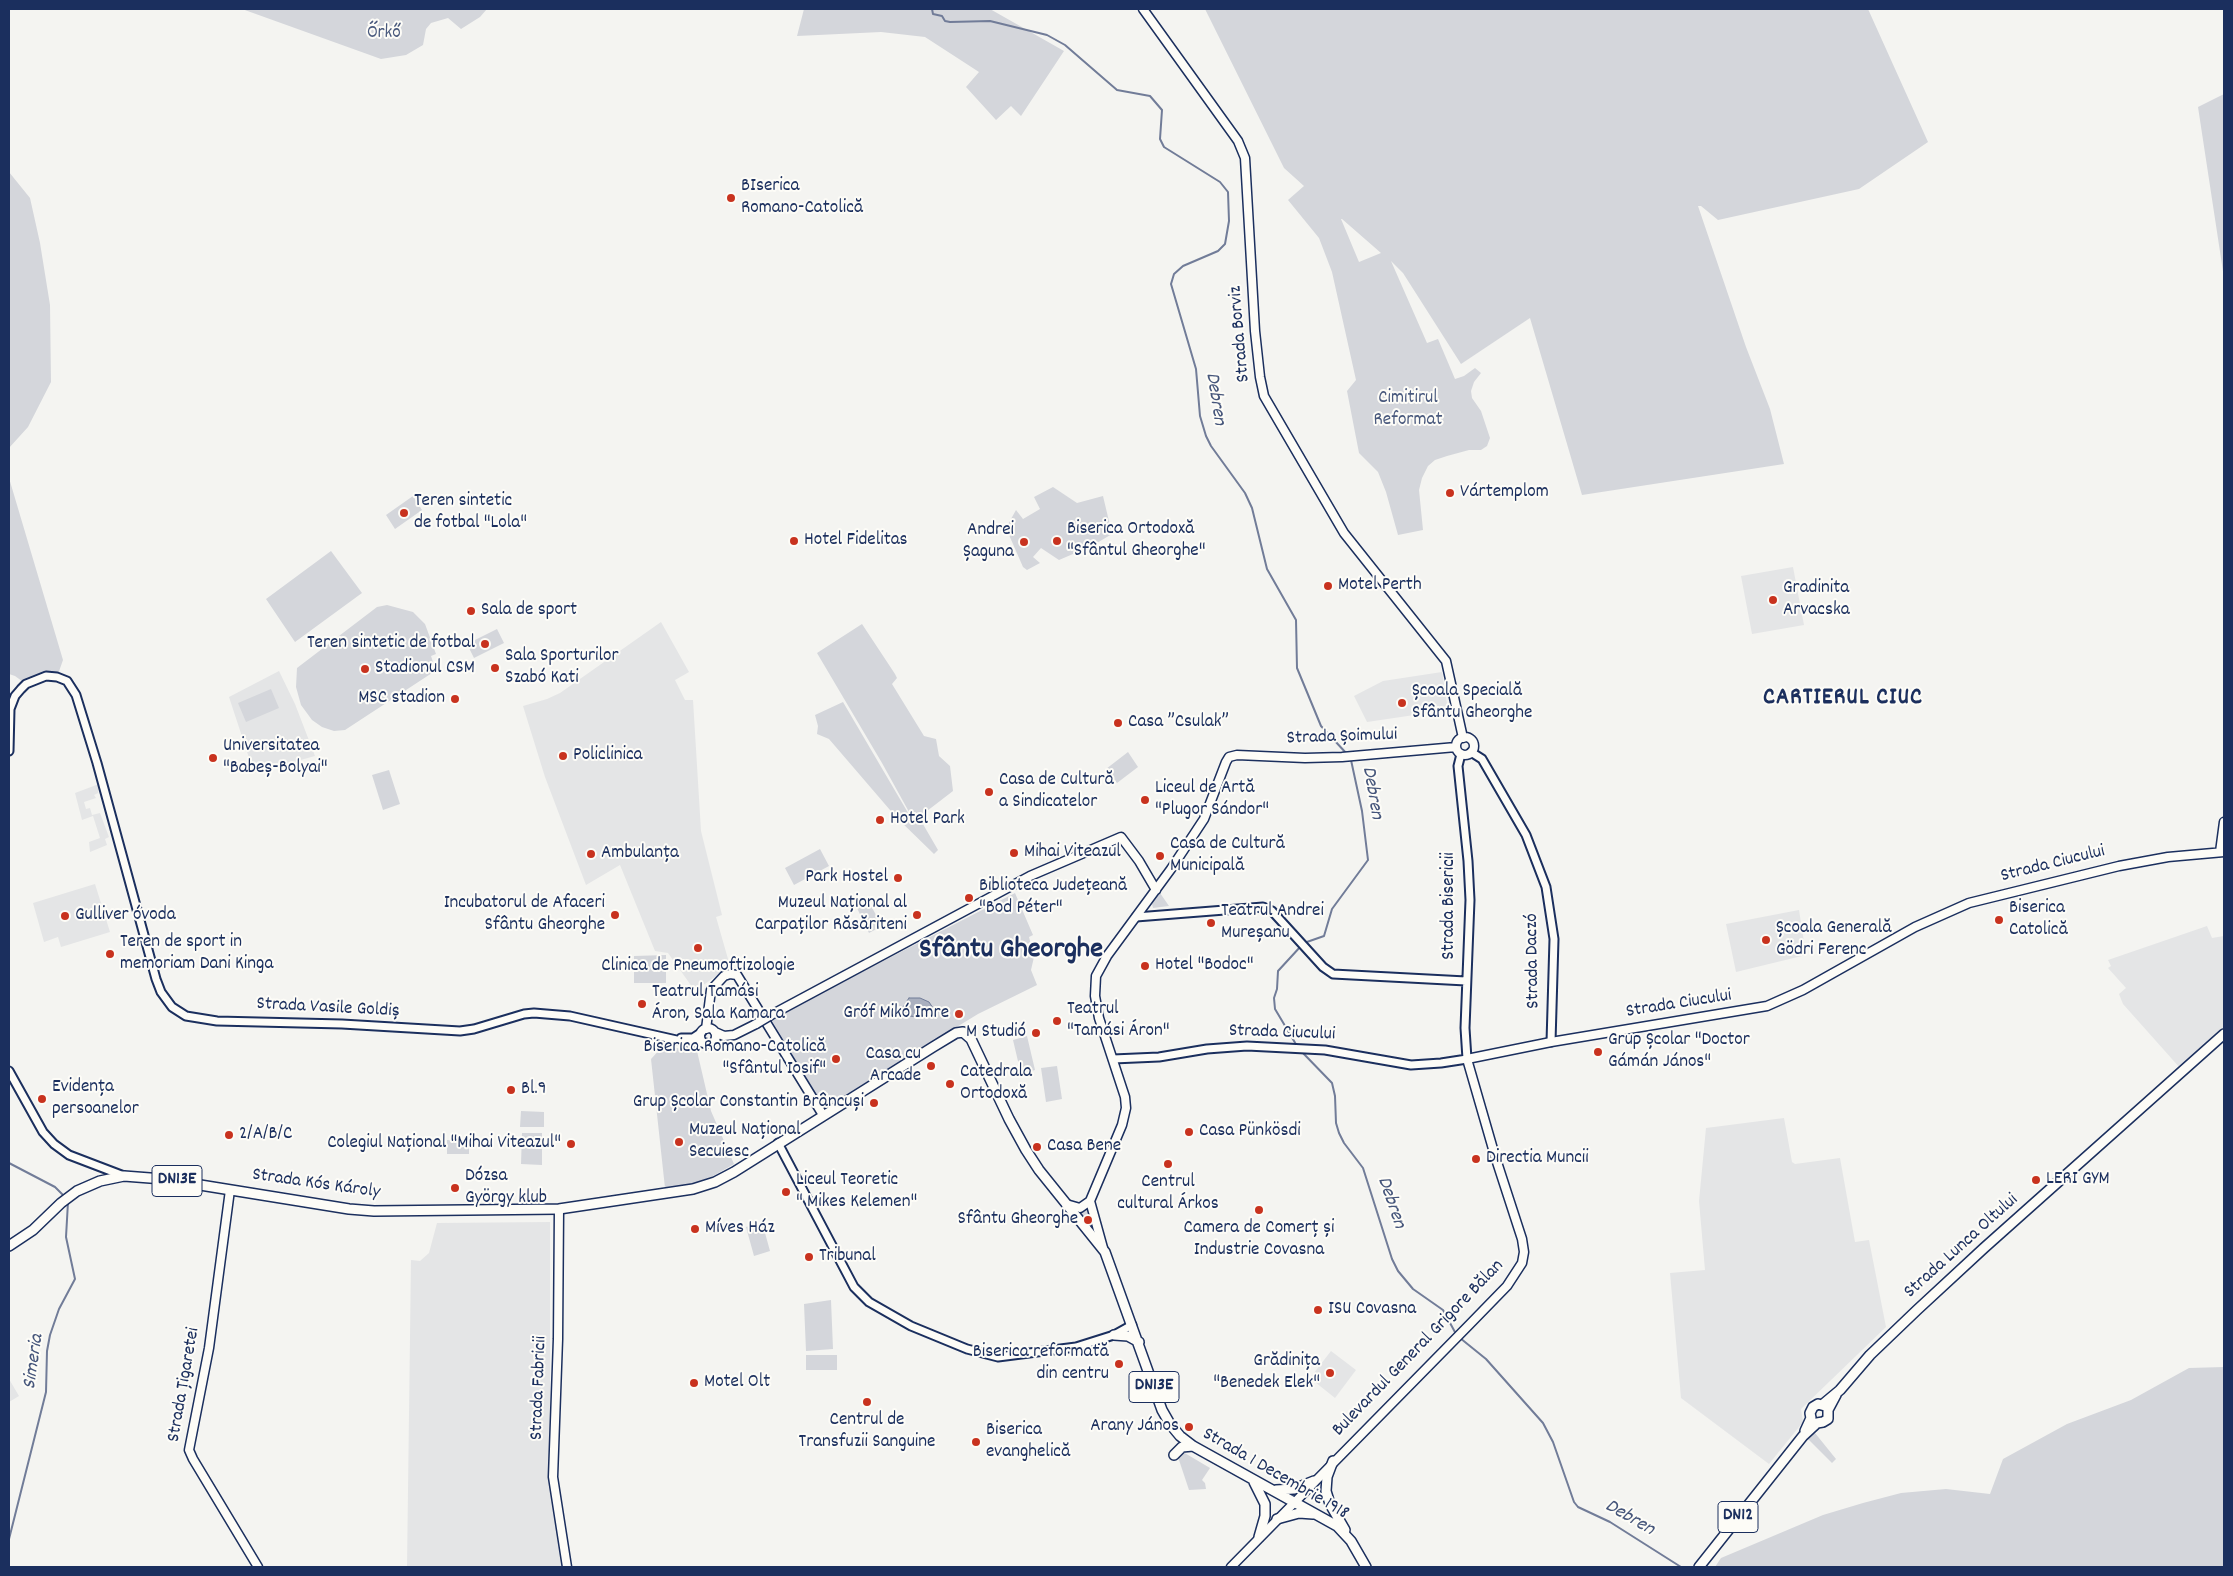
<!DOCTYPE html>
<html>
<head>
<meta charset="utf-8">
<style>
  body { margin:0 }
  #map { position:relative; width:2233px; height:1576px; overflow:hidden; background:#f4f4f1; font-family:Dekko,sans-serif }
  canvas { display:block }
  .frame { position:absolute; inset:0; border:10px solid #1b2f5e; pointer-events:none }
</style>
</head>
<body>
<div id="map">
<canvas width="2233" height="1576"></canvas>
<div class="frame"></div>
</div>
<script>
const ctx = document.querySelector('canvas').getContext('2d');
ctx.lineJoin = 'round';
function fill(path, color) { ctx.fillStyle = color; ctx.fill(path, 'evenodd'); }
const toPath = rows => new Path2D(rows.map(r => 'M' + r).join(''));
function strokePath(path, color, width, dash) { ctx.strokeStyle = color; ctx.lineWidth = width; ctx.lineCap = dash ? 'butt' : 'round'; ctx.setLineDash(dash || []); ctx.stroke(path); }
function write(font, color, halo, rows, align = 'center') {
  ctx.font = font + ' Dekko,sans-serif'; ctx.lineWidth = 4; ctx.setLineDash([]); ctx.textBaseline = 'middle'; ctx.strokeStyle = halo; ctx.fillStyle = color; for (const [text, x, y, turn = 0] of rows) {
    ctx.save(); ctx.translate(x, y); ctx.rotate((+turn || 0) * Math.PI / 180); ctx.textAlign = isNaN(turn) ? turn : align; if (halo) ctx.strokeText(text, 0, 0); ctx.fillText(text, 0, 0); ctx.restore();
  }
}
const built = toPath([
  [1793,567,1804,625,1752,634,1741,576],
  [661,622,689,672,675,680,685,700,693,700,701,831,722,915,716,917,730,966,695,991,668,953,655,951,620,865,586,885,545,777,523,706,547,699,560,693],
  [279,671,295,704,315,756,254,773,229,697],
  [1442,672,1448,710,1367,722,1354,696,1383,681],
  [99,784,98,793,94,795,96,798,84,802,86,809,90,808,92,815,100,813,109,837,105,839,107,845,90,852,89,842,100,838,93,816,82,820,75,793],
  [95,884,110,932,61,947,58,937,44,942,33,903],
  [1799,910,1806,955,1736,972,1726,924],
  [2207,926,2212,938,2224,936,2224,1028,2180,1068,2123,1004,2119,994,2126,988,2108,968,2111,966,2108,960],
  [1784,1118,1792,1162,1795,1164,1840,1158,1855,1242,1869,1240,1886,1327,1801,1409,1803,1422,1769,1464,1681,1398,1670,1273,1705,1270,1699,1201,1706,1128],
  [550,1222,550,1478,563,1567,407,1567,411,1260,420,1261,429,1253,437,1223],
  [1331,1351,1356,1370,1335,1398,1310,1378],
  [9,1379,19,1396,9,1402]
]);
const green = toPath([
  [242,9,487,9,480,17,461,29,448,18,431,23,426,29,423,45,406,55,381,59],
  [804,9,990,9,1064,51,1021,116,1011,106,996,120,966,87,979,72,925,37,881,32,797,36],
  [1205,9,1868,9,1928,142,1859,189,1718,220,1701,206,1698,206,1746,347,1770,409,1784,464,1582,495,1530,318,1461,364,1403,273,1391,261,1427,343,1438,339,1455,379,1464,376,1475,368,1481,373,1474,382,1471,391,1472,398,1481,411,1490,438,1487,446,1481,450,1469,450,1447,456,1435,460,1428,466,1422,478,1419,490,1423,530,1398,535,1386,492,1378,472,1359,453,1347,391,1356,380,1332,272,1319,238,1288,200,1304,186,1284,168],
  [1341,219,1342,219,1381,253,1359,262],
  [2224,94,2224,278,2198,107],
  [9,172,30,198,40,243,50,305,51,382,28,427,9,448],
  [9,478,63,660,57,677,26,684,15,676,9,674],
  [1053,487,1077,503,1103,496,1112,534,1075,556,1073,554,1059,560,1041,548,1033,557,1040,563,1027,570,1023,567,1006,528,1016,510,1023,519,1040,509,1034,497],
  [413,496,422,510,395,529,386,515],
  [331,551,362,593,295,642,266,599],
  [387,605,413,612,425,624,436,654,431,656,435,668,430,669,432,673,345,730,334,731,322,727,312,720,301,705,296,687,297,668,377,607],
  [862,624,895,674,897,678,892,684,924,736,936,739,939,756,950,766,953,791,914,821,882,763,817,653],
  [497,629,504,643,474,658,467,644],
  [271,689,279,708,246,722,238,703],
  [843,702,914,823,920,819,938,850,934,854,896,817,829,739,817,734,818,726,815,715],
  [1128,752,1138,767,1117,783,1106,769],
  [389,770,400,804,383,810,372,775],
  [820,849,829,866,794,885,785,868],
  [1015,893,1033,935,1029,937,1034,957,1031,970,1037,985,978,1014,824,1108,771,1019],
  [1160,893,1169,906,1153,908,1152,904],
  [869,902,882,926,869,933,857,908],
  [666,955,666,983,634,983,634,956],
  [1027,1036,1035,1070,1021,1074,1013,1040],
  [663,1046,697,1051,711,1111,734,1164,713,1176,692,1184,665,1188,651,1059],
  [1057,1066,1062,1099,1046,1102,1041,1068],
  [521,1111,544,1112,544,1127,520,1127],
  [522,1133,542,1133,542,1165,521,1164],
  [447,1140,469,1140,469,1154,447,1154],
  [1089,1206,1099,1241,1076,1210,1083,1210],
  [762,1222,770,1251,754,1256,746,1227],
  [831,1300,833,1349,806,1351,804,1304],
  [806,1355,837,1355,837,1370,806,1370],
  [2224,1367,2224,1567,1715,1567,1721,1558,1823,1515,1863,1503,1901,1493,1946,1489,1990,1494,2003,1459,2067,1424,2131,1400,2189,1368],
  [1815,1433,1836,1459,1832,1463,1808,1439],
  [1183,1452,1210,1468,1202,1480,1205,1483,1206,1489,1189,1490,1177,1454]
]);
const water = toPath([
  [909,998,920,998,929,1002,933,1008,932,1014,926,1017,907,1016,904,1013,903,1007,909,998]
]);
const stream = toPath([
  [932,9,933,14,942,16,945,21,950,22,990,21,1047,35,1065,45,1117,90,1150,96,1162,110,1160,139,1164,147,1220,182,1228,192,1229,221,1225,244,1218,251,1183,266,1174,274,1171,284,1196,369,1200,416,1206,436,1211,446,1245,493,1252,508,1267,569,1296,620,1297,668,1321,726,1347,754],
  [1304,943,1324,936,1332,909,1368,860,1362,811,1351,760],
  [1297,1046,1275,1009,1274,998,1277,989,1278,971,1301,946],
  [1301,1051,1332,1083,1335,1096,1336,1123,1339,1133,1344,1143,1363,1168,1392,1259,1398,1271,1413,1289,1443,1310,1456,1334],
  [9,1163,55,1187,64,1196],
  [1460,1338,1486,1359,1543,1423,1553,1442,1574,1502,1578,1507,1610,1522,1681,1567],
  [9,1539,46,1392,47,1351,50,1335,59,1309,75,1279,66,1237,68,1202]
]);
const tertiary = toPath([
  [9,751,10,709,15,696,21,689,26,684,46,676,57,677,67,681,76,695,97,763,156,979,161,992,172,1007,186,1016,217,1021,342,1024,460,1031,474,1029,524,1014,534,1013,570,1016,690,1043,706,1043],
  [1471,752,1482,759,1526,835,1546,887,1554,939,1551,1042],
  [1136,917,1263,907,1272,911,1323,967,1333,974,1466,981],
  [681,1038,693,1038,702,1032],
  [1113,1059,1159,1057,1207,1049,1247,1046,1325,1050,1411,1065,1441,1063,1467,1059,1465,1028,1470,900,1468,861,1458,766,1461,754],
  [9,1071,43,1132,54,1144,69,1155,124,1176],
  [778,1143,854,1287,869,1302,911,1326,967,1349,998,1357,1076,1347,1114,1335,1132,1325]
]);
const secondary = toPath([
  [1143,9,1238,141,1245,158,1255,331,1260,377,1264,396,1344,533,1446,661,1463,738],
  '1456 746a9 9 0 1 1 18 0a9 9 0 1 1-18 0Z',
  [2220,852,2224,822],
  [771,1015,1030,876,1121,837,1139,861,1156,890],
  '700 1036a8 8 0 1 1 16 0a8 8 0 1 1-16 0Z',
  [706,1029,711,990,724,976,730,974,737,975,823,1115],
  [715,1032,724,1036,734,1035,756,1024],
  [230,1190,209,1348,189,1450,193,1459,258,1567],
  [1066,1204,1080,1208,1090,1201],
  [559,1209,558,1339,553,1477,567,1567],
  [1103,1248,1090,1201,1122,1125,1126,1108,1125,1097,1099,1018,1095,996,1096,976,1107,956,1171,869,1204,819,1226,762,1229,757,1237,755,1305,758,1342,757,1456,747],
  [1231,1567,1469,1325,1507,1286,1522,1263,1524,1252,1522,1239,1495,1156,1467,1059,1551,1042,1767,1006,1803,990,1915,927,1969,903,2119,866,2168,857,2224,852]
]);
const primary = toPath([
  [9,1246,33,1230,61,1203,77,1191,100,1181,124,1176,163,1179,349,1209,374,1211,559,1209,693,1189,715,1182,734,1172,933,1047,956,1033,963,1032,971,1039,1009,1119,1026,1150,1039,1170,1105,1252,1162,1410,1170,1424,1180,1436,1193,1446,1337,1526,1351,1541,1366,1567],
  [1114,1335,1128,1336,1139,1342],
  [1822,1405,1840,1390,1870,1355,1917,1310,1984,1248,2224,1034],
  [1805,1431,1811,1418,1810,1413,1813,1407,1818,1404,1825,1406],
  [1174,1455,1182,1447,1193,1446],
  [1333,1461,1327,1477,1326,1491,1330,1504,1345,1530],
  [1254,1482,1265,1504,1265,1516,1259,1537],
  [1276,1490,1294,1489,1314,1481],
  [1277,1519,1299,1513,1313,1514],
  [1699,1567,1803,1436,1817,1423,1823,1422,1828,1419,1828,1410,1836,1395]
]);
const secondaryBridge = toPath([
  [756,1024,771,1015]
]);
const markers = [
  [731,198,5,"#c8321e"],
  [1450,493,5,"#c8321e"],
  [404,513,5,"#c8321e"],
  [794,541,5,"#c8321e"],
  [1057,541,5,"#c8321e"],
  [1024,542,5,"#c8321e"],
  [1328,586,5,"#c8321e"],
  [1773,600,5,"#c8321e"],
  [471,611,5,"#c8321e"],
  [485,644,5,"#c8321e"],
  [495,668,5,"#c8321e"],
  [365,669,5,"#c8321e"],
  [455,699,5,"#c8321e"],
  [1402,703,5,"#c8321e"],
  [1118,723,5,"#c8321e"],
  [563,756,5,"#c8321e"],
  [213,758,5,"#c8321e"],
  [989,792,5,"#c8321e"],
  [1145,800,5,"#c8321e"],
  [880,820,5,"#c8321e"],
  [1014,853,5,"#c8321e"],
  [591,854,5,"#c8321e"],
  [1160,856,5,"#c8321e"],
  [898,878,5,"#c8321e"],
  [969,898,5,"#c8321e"],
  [615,915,5,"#c8321e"],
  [917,915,5,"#c8321e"],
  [65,916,5,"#c8321e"],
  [1999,920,5,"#c8321e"],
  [1211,923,5,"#c8321e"],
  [1766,940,5,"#c8321e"],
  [698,948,5,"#c8321e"],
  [110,954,5,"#c8321e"],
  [1145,966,5,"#c8321e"],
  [642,1004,5,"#c8321e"],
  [959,1014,5,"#c8321e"],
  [1057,1021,5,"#c8321e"],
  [1036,1033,5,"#c8321e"],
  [1598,1052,5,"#c8321e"],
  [836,1059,5,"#c8321e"],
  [931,1066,5,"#c8321e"],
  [950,1084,5,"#c8321e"],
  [511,1090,5,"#c8321e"],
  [42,1099,5,"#c8321e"],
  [874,1103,5,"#c8321e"],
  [1189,1132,5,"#c8321e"],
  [229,1135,5,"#c8321e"],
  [679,1142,5,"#c8321e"],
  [571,1144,5,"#c8321e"],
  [1037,1147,5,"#c8321e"],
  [1476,1159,5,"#c8321e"],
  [1168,1164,5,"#c8321e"],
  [2036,1180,5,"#c8321e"],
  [455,1188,5,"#c8321e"],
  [786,1192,5,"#c8321e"],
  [1259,1210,5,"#c8321e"],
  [1088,1220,5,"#c8321e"],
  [695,1229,5,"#c8321e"],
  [809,1257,5,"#c8321e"],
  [1318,1310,5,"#c8321e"],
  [1119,1364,5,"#c8321e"],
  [1330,1373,5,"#c8321e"],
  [694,1383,5,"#c8321e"],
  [867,1402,5,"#c8321e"],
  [1189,1427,5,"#c8321e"],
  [976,1442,5,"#c8321e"]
];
const shields = [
  [177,1181,50],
  [1154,1387,50],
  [1738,1517,40]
];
const shieldNames = [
  ["DN13E",177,1181],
  ["DN13E",1154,1387],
  ["DN12",1738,1517]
];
const parkNames = [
  ["Őrkő",384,34],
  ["Cimitirul",1408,399],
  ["Reformat",1408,421]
];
const poiNames = [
  ["BIserica",741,187],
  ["Romano-Catolică",741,209],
  ["Vártemplom",1460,493],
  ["Teren sintetic",414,502],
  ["de fotbal \"Lola\"",414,524],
  ["Biserica Ortodoxă",1067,530],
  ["\"Sfântul Gheorghe\"",1067,552],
  ["Andrei",1014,531,"right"],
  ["Șaguna",1014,553,"right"],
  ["Hotel Fidelitas",804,541],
  ["Motel Perth",1338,586],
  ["Gradinita",1783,589],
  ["Arvacska",1783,611],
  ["Sala de sport",481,611],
  ["Teren sintetic de fotbal",475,644,"right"],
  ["Sala Sporturilor",505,657],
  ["Szabó Kati",505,679],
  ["Stadionul CSM",375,669],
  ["Școala Specială",1412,692],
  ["Sfântu Gheorghe",1412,714],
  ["MSC stadion",445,699,"right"],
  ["Casa ”Csulak”",1128,723],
  ["Universitatea",223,747],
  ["\"Babeș-Bolyai\"",223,769],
  ["Policlinica",573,756],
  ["Casa de Cultură",999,781],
  ["a Sindicatelor",999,803],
  ["Liceul de Artă",1155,789],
  ["\"Plugor Sándor\"",1155,811],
  ["Hotel Park",890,820],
  ["Casa de Cultură",1170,845],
  ["Municipală",1170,867],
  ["Mihai Viteazul",1024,853],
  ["Ambulanța",601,854],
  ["Park Hostel",888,878,"right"],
  ["Biblioteca Județeană",979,887],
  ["\"Bod Péter\"",979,909],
  ["Incubatorul de Afaceri",605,904,"right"],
  ["Sfântu Gheorghe",605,926,"right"],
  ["Muzeul Național al",907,904,"right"],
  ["Carpaților Răsăriteni",907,926,"right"],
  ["Biserica",2009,909],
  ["Catolică",2009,931],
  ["Teatrul Andrei",1221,912],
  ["Mureșanu",1221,934],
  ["Gulliver óvoda",75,916],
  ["Școala Generală",1776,929],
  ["Gödri Ferenc",1776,951],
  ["Teren de sport in",120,943],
  ["memoriam Dani Kinga",120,965],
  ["Hotel \"Bodoc\"",1155,966],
  ["Clinica de Pneumoftizologie",698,967,"center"],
  ["Teatrul Tamási",652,993],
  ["Áron, Sala Kamara",652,1015],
  ["Teatrul",1067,1010],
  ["\"Tamási Áron\"",1067,1032],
  ["Gróf Mikó Imre",949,1014,"right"],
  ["M Studió",1026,1033,"right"],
  ["Grup Școlar \"Doctor",1608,1041],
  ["Gámán János\"",1608,1063],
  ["Biserica Romano-Catolică",826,1048,"right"],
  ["\"Sfântul Iosif\"",826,1070,"right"],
  ["Casa cu",921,1055,"right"],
  ["Arcade",921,1077,"right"],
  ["Catedrala",960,1073],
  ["Ortodoxă",960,1095],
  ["Evidența",52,1088],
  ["persoanelor",52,1110],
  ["Bl.9",521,1090],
  ["Grup Școlar Constantin Brâncuși",864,1103,"right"],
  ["Muzeul Național",689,1131],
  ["Secuiesc",689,1153],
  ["Casa Pünkösdi",1199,1132],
  ["2/A/B/C",239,1135],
  ["Colegiul Național \"Mihai Viteazul\"",561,1144,"right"],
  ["Casa Bene",1047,1147],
  ["Directia Muncii",1486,1159],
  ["Dózsa",465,1177],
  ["György klub",465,1199],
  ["LERI GYM",2046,1180],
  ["Liceul Teoretic",796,1181],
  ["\" Mikes Kelemen\"",796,1203],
  ["Centrul",1168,1183,"center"],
  ["cultural Árkos",1168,1205,"center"],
  ["Sfântu Gheorghe",1078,1220,"right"],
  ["Míves Ház",705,1229],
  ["Camera de Comerț și",1259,1229,"center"],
  ["Industrie Covasna",1259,1251,"center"],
  ["Tribunal",819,1257],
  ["ISU Covasna",1328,1310],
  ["Biserica reformată",1109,1353,"right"],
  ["din centru",1109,1375,"right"],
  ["Grădinița",1320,1362,"right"],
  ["\"Benedek Elek\"",1320,1384,"right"],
  ["Motel Olt",704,1383],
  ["Centrul de",867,1421,"center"],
  ["Transfuzii Sanguine",867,1443,"center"],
  ["Arany János",1179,1427,"right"],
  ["Biserica",986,1431],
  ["evanghelică",986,1453]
];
const streetNames = [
  ["Strada Borviz",1241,334,-95],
  ["Strada Șoimului",1342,738,-2],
  ["Strada Ciucului",2053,865,-14],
  ["Strada Bisericii",1450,906,-90],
  ["Strada Daczó",1534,961,-91],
  ["Strada Ciucului",1679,1005,-9],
  ["Strada Vasile Goldiș",328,1009,3],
  ["Strada Ciucului",1282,1034,2],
  ["Strada Kós Károly",316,1185,8],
  ["Strada Lunca Oltului",1962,1247,-42],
  ["Bulevardul General Grigore Bălan",1419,1349,-46],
  ["Strada Țigaretei",185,1385,-80],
  ["Strada Fabricii",540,1388,-88],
  ["Strada 1 Decembrie 1918",1275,1475,30]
];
const waterNames = [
  ["Debren",1214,399,81],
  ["Debren",1371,793,80],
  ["Debren",1390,1203,71],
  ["Simeria",35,1362,-82],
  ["Debren",1629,1519,30]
];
const districtNames = [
  ["CARTIERUL CIUC",1843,700]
];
const townNames = [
  ["Sfântu Gheorghe",1011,952]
];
fill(built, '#e4e5e6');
fill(green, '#d4d6db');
fill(water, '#aab0bf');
strokePath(water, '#717c98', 1);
strokePath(stream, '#717c98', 2);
strokePath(tertiary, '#1b2f5e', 11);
strokePath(secondary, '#1b2f5e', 11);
strokePath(primary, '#1b2f5e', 12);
strokePath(tertiary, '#fdfcf7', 7);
strokePath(secondary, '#fdfcf7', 8);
strokePath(primary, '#fdfcf7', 9);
strokePath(secondaryBridge, '#1b2f5e', 11, []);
strokePath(secondaryBridge, '#fdfcf7', 8);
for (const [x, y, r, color] of markers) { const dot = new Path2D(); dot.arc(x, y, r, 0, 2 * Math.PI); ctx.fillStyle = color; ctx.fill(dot); strokePath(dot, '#fdfcf7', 2); }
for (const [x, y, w] of shields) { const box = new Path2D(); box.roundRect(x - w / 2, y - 15.5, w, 31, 4); ctx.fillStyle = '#fdfcf7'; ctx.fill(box); strokePath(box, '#1b2f5e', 1); }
write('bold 18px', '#1b2f5e', null, shieldNames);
write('19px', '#49597d', '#fdfcf7', parkNames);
write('19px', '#1b2f5e', '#fdfcf7', poiNames, 'left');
write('19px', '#1b2f5e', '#fdfcf7', streetNames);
write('italic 20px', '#46567b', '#fdfcf7', waterNames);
ctx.letterSpacing = '1px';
write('bold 24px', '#1b2f5e', '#fdfcf7', districtNames);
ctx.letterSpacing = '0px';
write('bold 29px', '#1b2f5e', '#fdfcf7', townNames);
</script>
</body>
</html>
